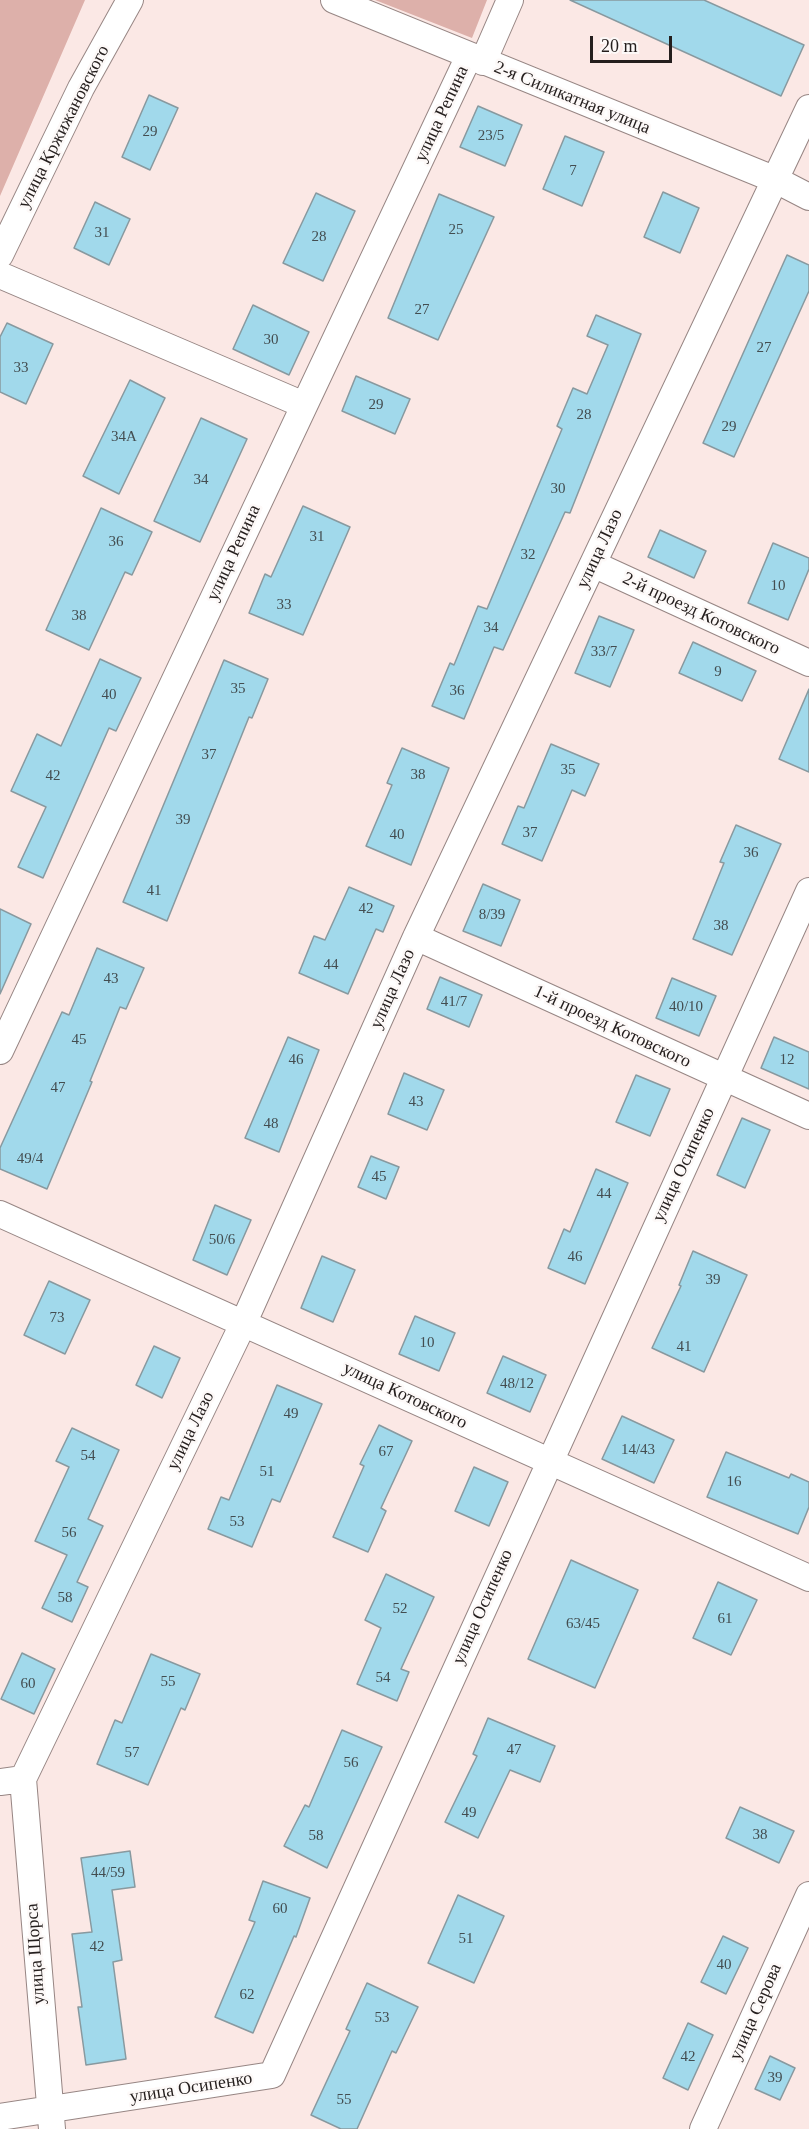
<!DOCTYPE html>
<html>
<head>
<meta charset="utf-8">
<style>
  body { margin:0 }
  #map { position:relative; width:809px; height:2129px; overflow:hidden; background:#fbe8e5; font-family:Georgia,serif }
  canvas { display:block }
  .scale { position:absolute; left:590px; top:36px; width:82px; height:27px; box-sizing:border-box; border:3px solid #241e1d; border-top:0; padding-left:8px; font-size:18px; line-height:21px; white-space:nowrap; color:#241e1d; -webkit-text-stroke:4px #fdf9f8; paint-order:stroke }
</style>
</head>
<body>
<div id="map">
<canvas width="809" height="2129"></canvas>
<div class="scale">20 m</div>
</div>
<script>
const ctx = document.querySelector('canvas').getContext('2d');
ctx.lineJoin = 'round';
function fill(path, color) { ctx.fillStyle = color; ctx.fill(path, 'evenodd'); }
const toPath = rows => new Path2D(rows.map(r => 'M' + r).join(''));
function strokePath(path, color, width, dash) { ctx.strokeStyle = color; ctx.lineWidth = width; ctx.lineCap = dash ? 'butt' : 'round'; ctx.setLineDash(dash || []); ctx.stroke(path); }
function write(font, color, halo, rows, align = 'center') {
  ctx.font = font + ' Georgia,serif'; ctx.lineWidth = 5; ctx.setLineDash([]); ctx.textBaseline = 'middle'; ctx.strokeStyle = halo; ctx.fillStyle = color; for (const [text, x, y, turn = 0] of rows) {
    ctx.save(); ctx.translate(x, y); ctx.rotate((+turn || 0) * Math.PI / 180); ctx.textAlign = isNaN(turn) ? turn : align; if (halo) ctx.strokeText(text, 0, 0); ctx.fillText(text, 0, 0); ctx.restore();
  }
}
const green = toPath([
  [0,0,85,0,0,196],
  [375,0,487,0,472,38]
]);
const building = toPath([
  [570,0,704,0,804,45,781,96,570,0],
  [149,95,178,108,150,170,122,157,149,95],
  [478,106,522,125,505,166,460,147,478,106],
  [565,136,604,152,582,206,543,189,565,136],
  [663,192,699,208,680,253,644,237,663,192],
  [316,193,355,211,323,281,283,263,316,193],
  [439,194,494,217,438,340,388,318,439,194],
  [95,202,130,219,109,265,74,248,95,202],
  [787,255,809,265,809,291,734,457,703,443,787,255],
  [253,305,309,332,289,375,233,349,253,305],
  [596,315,641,334,570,513,565,512,503,650,494,647,464,719,432,706,450,663,454,665,478,606,487,609,562,429,557,426,573,388,587,394,608,345,587,336,596,315],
  [7,323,53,344,26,404,0,392,0,337,7,323],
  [356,376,410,399,395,434,342,411,356,376],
  [130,380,165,398,119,494,83,476,130,380],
  [201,418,247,439,200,542,154,521,201,418],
  [303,506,350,527,303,635,249,613,265,574,271,577,303,506],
  [101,508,152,532,132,575,125,572,89,650,46,630,101,508],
  [660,530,706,551,694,578,648,557,660,530],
  [773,543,809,558,809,569,788,620,748,603,773,543],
  [599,616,634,630,610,687,575,673,599,616],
  [693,642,756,671,742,701,679,673,693,642],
  [100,659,141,678,116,731,109,728,43,878,18,867,46,807,11,791,37,734,61,746,100,659],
  [224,660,268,679,252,718,249,717,167,921,123,902,224,660],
  [809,689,809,772,779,759,809,689],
  [551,744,599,764,585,796,572,790,542,861,502,844,518,806,524,808,551,744],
  [402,748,449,768,411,865,366,846,392,785,387,783,402,748],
  [736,825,781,844,732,955,693,939,724,863,720,862,736,825],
  [483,884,520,900,501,946,463,931,483,884],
  [349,887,394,906,383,932,376,929,348,994,299,973,314,936,325,940,349,887],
  [0,909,31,924,0,994,0,909],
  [97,948,144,968,126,1009,120,1007,90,1081,92,1082,47,1189,0,1169,0,1148,62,1012,69,1015,97,948],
  [440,977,482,995,469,1027,427,1009,440,977],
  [672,978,716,996,699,1036,656,1018,672,978],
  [288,1037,319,1050,279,1152,245,1138,288,1037],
  [774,1037,809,1052,809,1089,761,1068,774,1037],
  [404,1073,444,1090,427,1130,388,1114,404,1073],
  [636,1075,670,1089,650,1136,616,1122,636,1075],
  [742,1118,770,1130,745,1188,717,1175,742,1118],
  [371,1156,399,1167,386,1199,358,1187,371,1156],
  [596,1169,628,1183,585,1284,548,1268,564,1229,570,1232,596,1169],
  [215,1205,251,1220,227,1275,193,1260,215,1205],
  [693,1251,747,1275,704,1372,652,1348,681,1286,679,1285,693,1251],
  [322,1256,355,1270,333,1322,301,1308,322,1256],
  [49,1281,90,1300,65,1354,24,1335,49,1281],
  [415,1316,455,1333,439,1371,399,1354,415,1316],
  [154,1346,180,1358,162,1398,136,1385,154,1346],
  [503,1356,546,1375,530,1412,487,1393,503,1356],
  [277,1385,322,1404,280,1502,272,1499,252,1547,208,1529,221,1497,229,1500,277,1385],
  [622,1416,674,1440,654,1483,602,1459,622,1416],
  [379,1425,412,1441,381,1508,386,1511,368,1552,333,1537,364,1466,360,1464,379,1425],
  [72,1428,119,1450,88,1519,103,1526,77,1582,88,1587,72,1622,42,1608,67,1555,35,1541,69,1467,56,1461,72,1428],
  [726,1452,789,1478,791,1474,809,1482,809,1507,798,1534,707,1497,726,1452],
  [474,1467,508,1482,489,1526,455,1511,474,1467],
  [571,1560,638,1590,595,1688,528,1659,571,1560],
  [386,1574,434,1597,401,1669,409,1672,397,1701,357,1684,381,1628,365,1620,386,1574],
  [718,1582,757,1600,731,1655,693,1638,718,1582],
  [22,1653,55,1669,34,1714,1,1699,22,1653],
  [151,1654,200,1674,185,1710,181,1708,148,1785,97,1764,115,1720,122,1723,151,1654],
  [488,1718,555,1746,540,1782,510,1770,478,1838,445,1822,477,1756,473,1754,488,1718],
  [342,1730,382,1747,327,1868,284,1846,305,1805,309,1807,342,1730],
  [740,1807,794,1831,779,1863,726,1838,740,1807],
  [130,1851,135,1887,112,1890,122,1960,113,1962,126,2059,86,2065,78,2007,82,2007,72,1934,92,1932,81,1858,130,1851],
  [263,1881,310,1898,296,1937,294,1936,253,2033,215,2017,255,1922,249,1920,263,1881],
  [458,1895,504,1916,474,1983,428,1963,458,1895],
  [723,1936,748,1948,726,1994,701,1982,723,1936],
  [367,1983,418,2007,396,2053,392,2051,357,2129,341,2129,311,2115,350,2031,346,2029,367,1983],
  [688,2023,713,2035,688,2090,663,2078,688,2023],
  [770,2056,795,2068,780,2100,755,2089,770,2056]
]);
const minor = toPath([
  [334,0,776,180,809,197],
  [483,62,510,0],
  [0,255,81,88,130,0],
  [0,275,304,405],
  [593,564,809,663],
  [416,937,809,1116],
  [0,1051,469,56],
  [0,1214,809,1578],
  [23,1779,52,2129],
  [0,1782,23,1779,244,1322,416,937,809,108],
  [0,2117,272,2075,809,891],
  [703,2129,809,1895]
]);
const numberNames = [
  ["29",150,132],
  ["23/5",491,136],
  ["7",573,171],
  ["25",456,230],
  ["31",102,233],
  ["28",319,237],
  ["27",422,310],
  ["30",271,340],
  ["27",764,348],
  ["33",21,368],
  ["29",376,405],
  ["28",584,415],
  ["29",729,427],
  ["34А",124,437],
  ["34",201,480],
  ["30",558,489],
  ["31",317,537],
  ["36",116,542],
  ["32",528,555],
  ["10",778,586],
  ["33",284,605],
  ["38",79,616],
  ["34",491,628],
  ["33/7",604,652],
  ["9",718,672],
  ["35",238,689],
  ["36",457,691],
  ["40",109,695],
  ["37",209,755],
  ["35",568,770],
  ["38",418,775],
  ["42",53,776],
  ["39",183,820],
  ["37",530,833],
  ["40",397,835],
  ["36",751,853],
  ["41",154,891],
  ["42",366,909],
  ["8/39",492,915],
  ["38",721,926],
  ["44",331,965],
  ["43",111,979],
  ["41/7",454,1002],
  ["40/10",686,1007],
  ["45",79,1040],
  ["46",296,1060],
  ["12",787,1060],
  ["47",58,1088],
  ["43",416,1102],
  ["48",271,1124],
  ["49/4",30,1159],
  ["45",379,1177],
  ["44",604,1194],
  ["50/6",222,1240],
  ["46",575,1257],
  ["39",713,1280],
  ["73",57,1318],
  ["10",427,1343],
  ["41",684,1347],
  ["48/12",517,1384],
  ["49",291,1414],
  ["14/43",638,1450],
  ["67",386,1452],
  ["54",88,1456],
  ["51",267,1472],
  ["16",734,1482],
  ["53",237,1522],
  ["56",69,1533],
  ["58",65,1598],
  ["52",400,1609],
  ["61",725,1619],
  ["63/45",583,1624],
  ["54",383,1678],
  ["55",168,1682],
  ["60",28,1684],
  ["47",514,1750],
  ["57",132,1753],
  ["56",351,1763],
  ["49",469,1813],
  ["38",760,1835],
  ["58",316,1836],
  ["44/59",108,1873],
  ["60",280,1909],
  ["51",466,1939],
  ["42",97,1947],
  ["40",724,1965],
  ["62",247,1995],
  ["53",382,2018],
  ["42",688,2057],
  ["39",775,2078],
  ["55",344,2100]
];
const streetNames = [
  ["2-я Силикатная улица",572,98,22],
  ["улица Репина",442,114,-65],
  ["улица Кржижановского",64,127,-63],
  ["улица Лазо",600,549,-65],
  ["улица Репина",234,553,-65],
  ["2-й проезд Котовского",701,614,25],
  ["улица Лазо",393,989,-66],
  ["1-й проезд Котовского",612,1027,25],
  ["улица Осипенко",684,1165,-65],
  ["улица Котовского",405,1396,25],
  ["улица Лазо",191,1431,-64],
  ["улица Осипенко",483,1607,-66],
  ["улица Щорса",36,1954,-94],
  ["улица Серова",756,2012,-66],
  ["улица Осипенко",191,2088,-9]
];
fill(green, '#ddb0aa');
fill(building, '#a1d9eb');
strokePath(building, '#88999f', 1.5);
strokePath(minor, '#978684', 28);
strokePath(minor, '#fff', 26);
write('15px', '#434d50', null, numberNames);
write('18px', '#241e1d', '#fdf9f8', streetNames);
</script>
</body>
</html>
